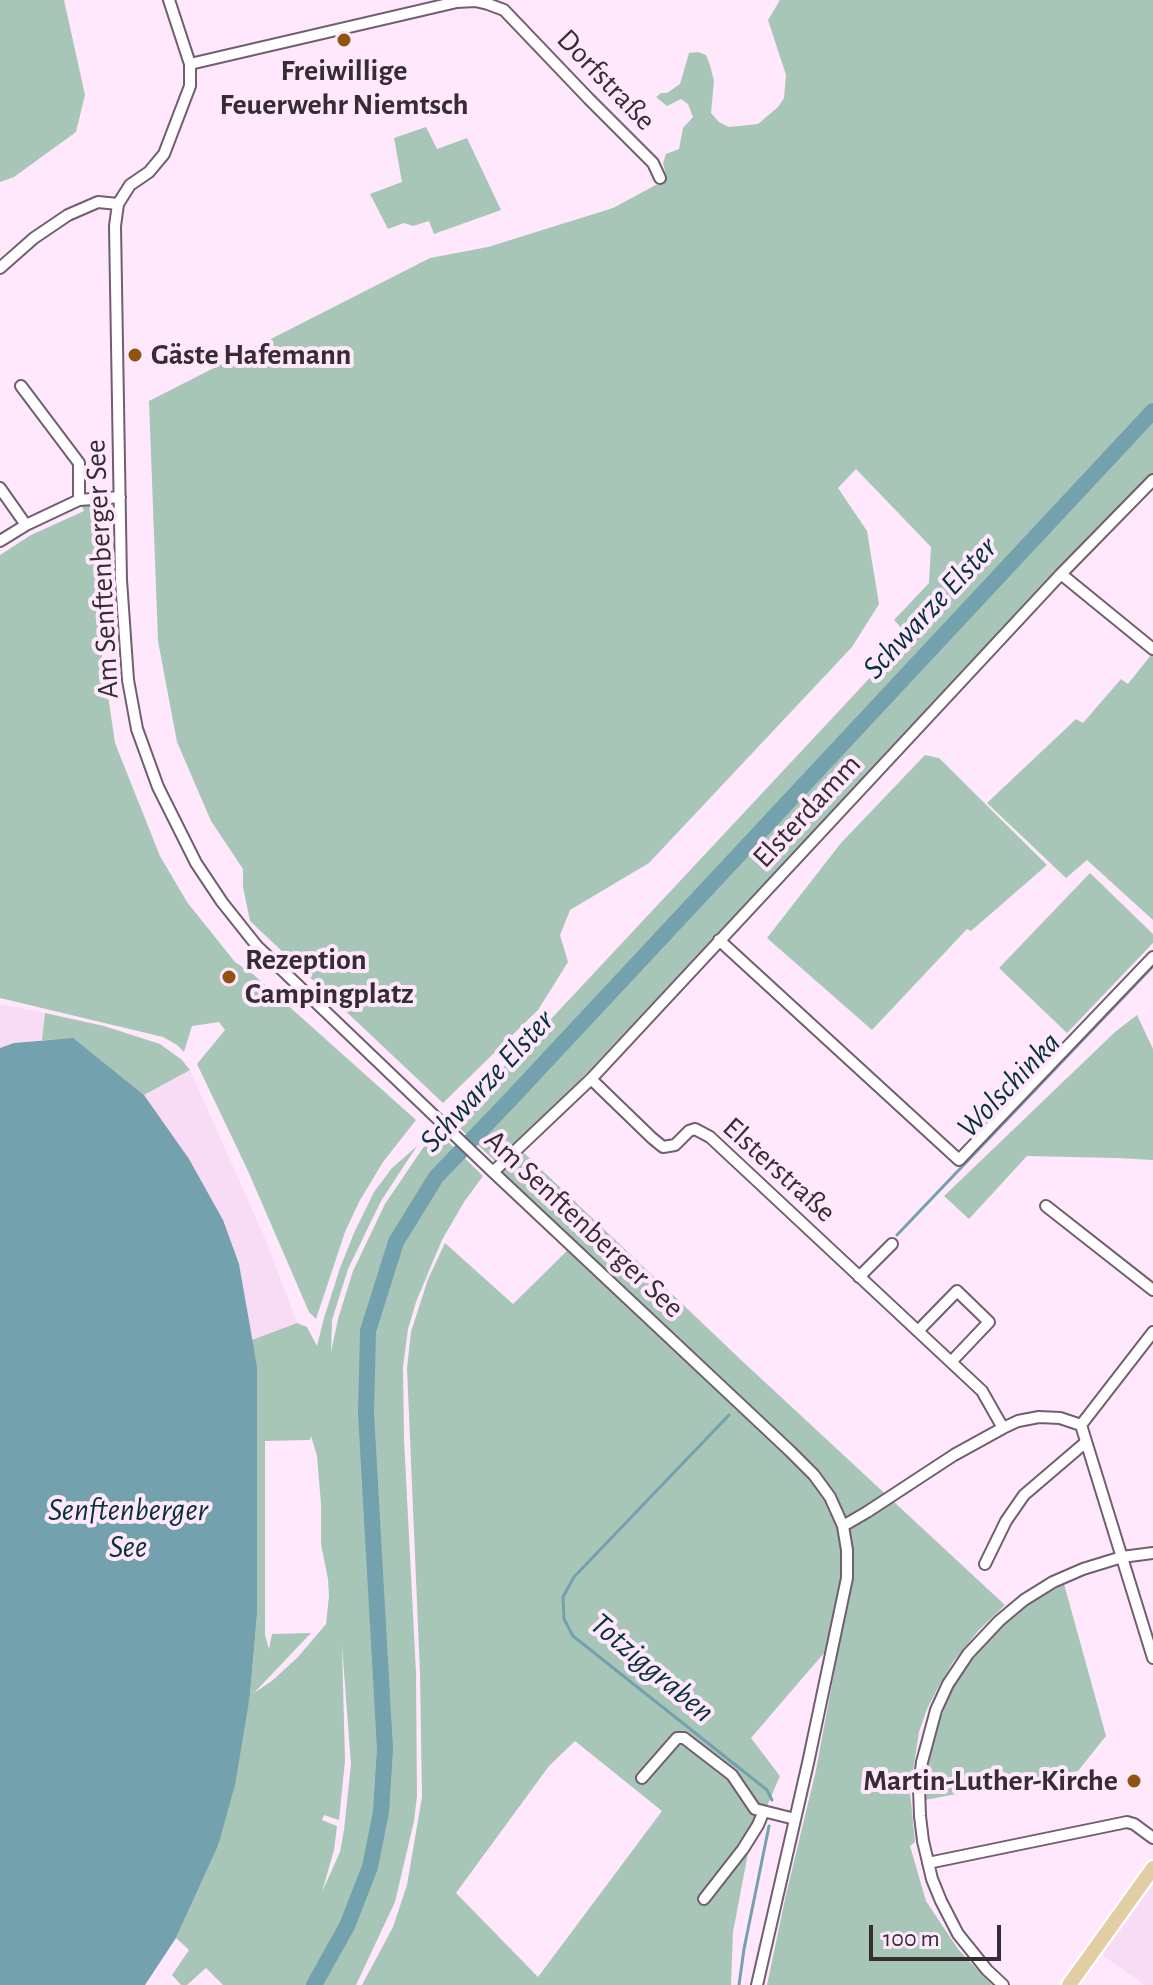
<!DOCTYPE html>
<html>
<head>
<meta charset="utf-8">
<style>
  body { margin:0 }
  #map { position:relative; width:1153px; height:1985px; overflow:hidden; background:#ffe8fc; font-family:"Alegreya Sans",sans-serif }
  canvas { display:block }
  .scale { position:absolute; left:869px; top:1925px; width:132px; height:36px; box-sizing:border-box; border:4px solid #352c34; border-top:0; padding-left:10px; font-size:24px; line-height:28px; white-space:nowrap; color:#352c34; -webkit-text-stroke:6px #ffe8fc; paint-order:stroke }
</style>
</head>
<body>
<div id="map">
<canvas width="1153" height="1985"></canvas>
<div class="scale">100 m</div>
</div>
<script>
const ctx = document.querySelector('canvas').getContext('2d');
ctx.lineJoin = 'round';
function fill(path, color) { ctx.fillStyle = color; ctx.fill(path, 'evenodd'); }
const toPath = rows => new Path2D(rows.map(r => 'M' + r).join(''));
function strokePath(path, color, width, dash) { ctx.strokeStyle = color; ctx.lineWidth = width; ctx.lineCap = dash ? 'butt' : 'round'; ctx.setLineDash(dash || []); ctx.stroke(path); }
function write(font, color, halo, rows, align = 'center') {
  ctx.font = font + ' "Alegreya Sans",sans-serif'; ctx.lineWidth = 8; ctx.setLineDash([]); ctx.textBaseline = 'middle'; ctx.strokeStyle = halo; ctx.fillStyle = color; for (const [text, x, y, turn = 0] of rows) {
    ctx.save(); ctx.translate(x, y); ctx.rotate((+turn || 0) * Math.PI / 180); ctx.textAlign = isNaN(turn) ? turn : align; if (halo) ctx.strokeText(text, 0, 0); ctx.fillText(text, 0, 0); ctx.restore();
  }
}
const built = toPath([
  [0,1004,45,1013,42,1040,14,1043,0,1048],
  [190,1070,267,1243,297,1323,252,1340,239,1264,144,1095],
  [1153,1885,1153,1985,1145,1985,1102,1955]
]);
const green = toPath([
  [0,0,64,0,85,95,76,132,14,177,0,182],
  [780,0,1153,0,1153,480,715,936,586,1074,496,1162,451,1120,551,1019,909,636,894,620,929,583,931,547,856,469,838,488,867,531,879,604,852,647,649,863,570,910,560,935,568,962,538,1010,443,1103,250,921,243,887,243,869,211,821,177,742,158,641,149,401,430,258,488,247,613,208,667,179,663,163,666,154,679,149,683,128,693,117,688,104,681,99,667,106,656,97,661,93,667,93,680,84,689,53,698,52,706,55,710,65,714,81,711,113,719,122,729,127,758,124,778,107,784,98,786,75,768,20],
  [426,127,437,149,467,138,501,210,434,234,429,221,413,226,404,223,388,229,370,194,402,182,394,138],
  [95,498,101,648,115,743,160,856,187,902,235,962,254,975,416,1120,383,1162,359,1202,345,1232,316,1319,309,1312,248,1171,197,1064,225,1030,219,1022,192,1026,184,1052,177,1045,163,1037,0,998,0,555,31,535,84,511,79,500],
  [1151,655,1153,656,1153,920,1087,860,1066,878,987,803,1076,719,1083,723,1121,679,1128,684],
  [925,755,939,758,1047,865,971,931,967,929,872,1030,767,938,841,843],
  [1090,873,1153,934,1153,943,1067,1033,999,968],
  [45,1013,104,1026,160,1044,182,1060,190,1070,144,1095,73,1039,42,1040],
  [1137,1015,1153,1049,1153,1160,1116,1158,1027,1156,969,1219,944,1196,1115,1032],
  [437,1131,483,1176,464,1202,442,1240,416,1302,408,1329,403,1367,404,1439,416,1672,417,1796,414,1821,395,1902,356,1985,223,1985,206,1968,187,1985,181,1985,172,1975,189,1950,176,1938,218,1846,250,1695,257,1615,257,1366,252,1340,297,1323,307,1327,317,1346,324,1318,340,1268,354,1233,374,1192,392,1168,417,1146,381,1201,348,1269,332,1320,331,1352,338,1319,353,1271,385,1204,431,1136],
  [311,1436,317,1456,321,1504,321,1544,328,1579,329,1596,326,1624,298,1657,273,1680,254,1693,311,1633,272,1634,269,1649,265,1635,265,1441,310,1440],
  [342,1646,351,1764,344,1830,340,1852,322,1892,334,1850,337,1826,322,1820,324,1815,339,1820,345,1761],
  [524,1153,740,1359,1005,1605,978,1631,953,1662,941,1682,927,1709,919,1732,910,1791,915,1842,910,1846,926,1901,958,1949,992,1985,767,1985,785,1899,816,1770,838,1652,824,1653,751,1738,780,1776,749,1848,733,1932,731,1985,362,1985,393,1927,407,1885,422,1797,420,1673,407,1368,411,1332,428,1279,445,1243,513,1304,576,1242,501,1173],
  [575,1741,662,1811,538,1977,456,1893,549,1766],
  [1064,1584,1106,1736,1078,1771,925,1800,928,1758,936,1730,953,1686,965,1667,1000,1626,1032,1602]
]);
const water = toPath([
  [73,1038,144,1095,189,1159,223,1220,239,1264,257,1366,257,1615,250,1695,235,1785,218,1846,176,1938,145,1985,0,1985,0,1048,14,1043]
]);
const stream = toPath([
  [897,1235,1153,966],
  [729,1415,574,1577,563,1597,564,1619,573,1636,767,1790,772,1800],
  [739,1985,744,1949,769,1826]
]);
const river = toPath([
  [314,1985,347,1926,370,1867,381,1812,385,1749,366,1413,368,1331,396,1242,436,1177,508,1102,1153,411]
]);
const minor = toPath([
  [169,0,190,64,190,86,164,154,149,172,130,185,118,204,115,226,121,580,128,680,137,729,158,787,196,863,222,902,257,946,493,1172,790,1451,814,1475,830,1497,843,1526,847,1550,847,1578,808,1763,757,1985],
  [190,64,457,2,475,1,488,4,504,10,589,99,653,163,660,178],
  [0,268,34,238,68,215,98,202,118,204],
  [21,386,79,463,79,500],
  [0,488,26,525],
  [0,541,26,525,79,500,120,497],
  [1061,574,1153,649],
  [719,940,959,1160,1153,957],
  [591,1079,652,1138,663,1147,675,1145,689,1131,695,1129,710,1137,982,1391,1003,1428],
  [493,1172,591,1079,1061,574,1153,480],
  [1046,1206,1153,1290],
  [859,1277,892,1244],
  [918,1331,957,1291,989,1322,951,1362],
  [1081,1425,1153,1658],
  [1081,1425,1153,1332],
  [843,1526,867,1512,954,1455,1003,1428,1018,1421,1039,1417,1060,1418,1081,1425],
  [985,1564,1006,1521,1024,1495,1086,1442],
  [642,1778,677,1738,684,1738,732,1775,755,1809,795,1819],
  [928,1863,1127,1822,1134,1824,1153,1838],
  [704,1899,743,1849,758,1825,763,1813],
  [1003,1985,987,1970,958,1934,941,1901,932,1879,923,1841,920,1816,919,1788,922,1762,936,1710,948,1684,968,1654,999,1621,1024,1600,1053,1582,1083,1569,1122,1557,1153,1553]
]);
const major = toPath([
  [1069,1985,1153,1868]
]);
const markers = [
  [344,40,8,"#8f5510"],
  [135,355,8,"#8f5510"],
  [229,977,8,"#8f5510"],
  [1134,1781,8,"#8f5510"]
];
const poiNames = [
  ["Freiwillige",344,71,"center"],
  ["Feuerwehr Niemtsch",344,105,"center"],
  ["Gäste Hafemann",151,355],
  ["Rezeption",245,960],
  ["Campingplatz",245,994],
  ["Martin-Luther-Kirche",1118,1781,"right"]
];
const streetNames = [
  ["Dorfstraße",606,80,46],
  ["Am Senftenberger See",102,569,-93],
  ["Elsterdamm",807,811,-47],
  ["Elsterstraße",779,1170,42],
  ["Am Senftenberger See",584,1224,43]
];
const waterNames = [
  ["Schwarze Elster",930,608,-47],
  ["Schwarze Elster",487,1081,-47],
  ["Wolschinka",1009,1085,-46],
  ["Senftenberger",128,1510],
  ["See",128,1547],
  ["Totziggraben",652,1668,40]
];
fill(built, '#f8dbf5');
fill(green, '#a8c6b7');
fill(water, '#74a1ae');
strokePath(stream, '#74a1ae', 3);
strokePath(river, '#74a1ae', 16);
strokePath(minor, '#715e70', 14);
strokePath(major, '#fff', 18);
strokePath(minor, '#fff', 10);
strokePath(major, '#e2cea5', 14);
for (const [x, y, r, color] of markers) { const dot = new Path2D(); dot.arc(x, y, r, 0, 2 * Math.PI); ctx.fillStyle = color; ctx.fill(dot); strokePath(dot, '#ffe8fc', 3); }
write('bold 30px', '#352c34', '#ffe8fc', poiNames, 'left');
write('30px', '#352c34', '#ffe8fc', streetNames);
write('italic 32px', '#06323d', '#ffe8fc', waterNames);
</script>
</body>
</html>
